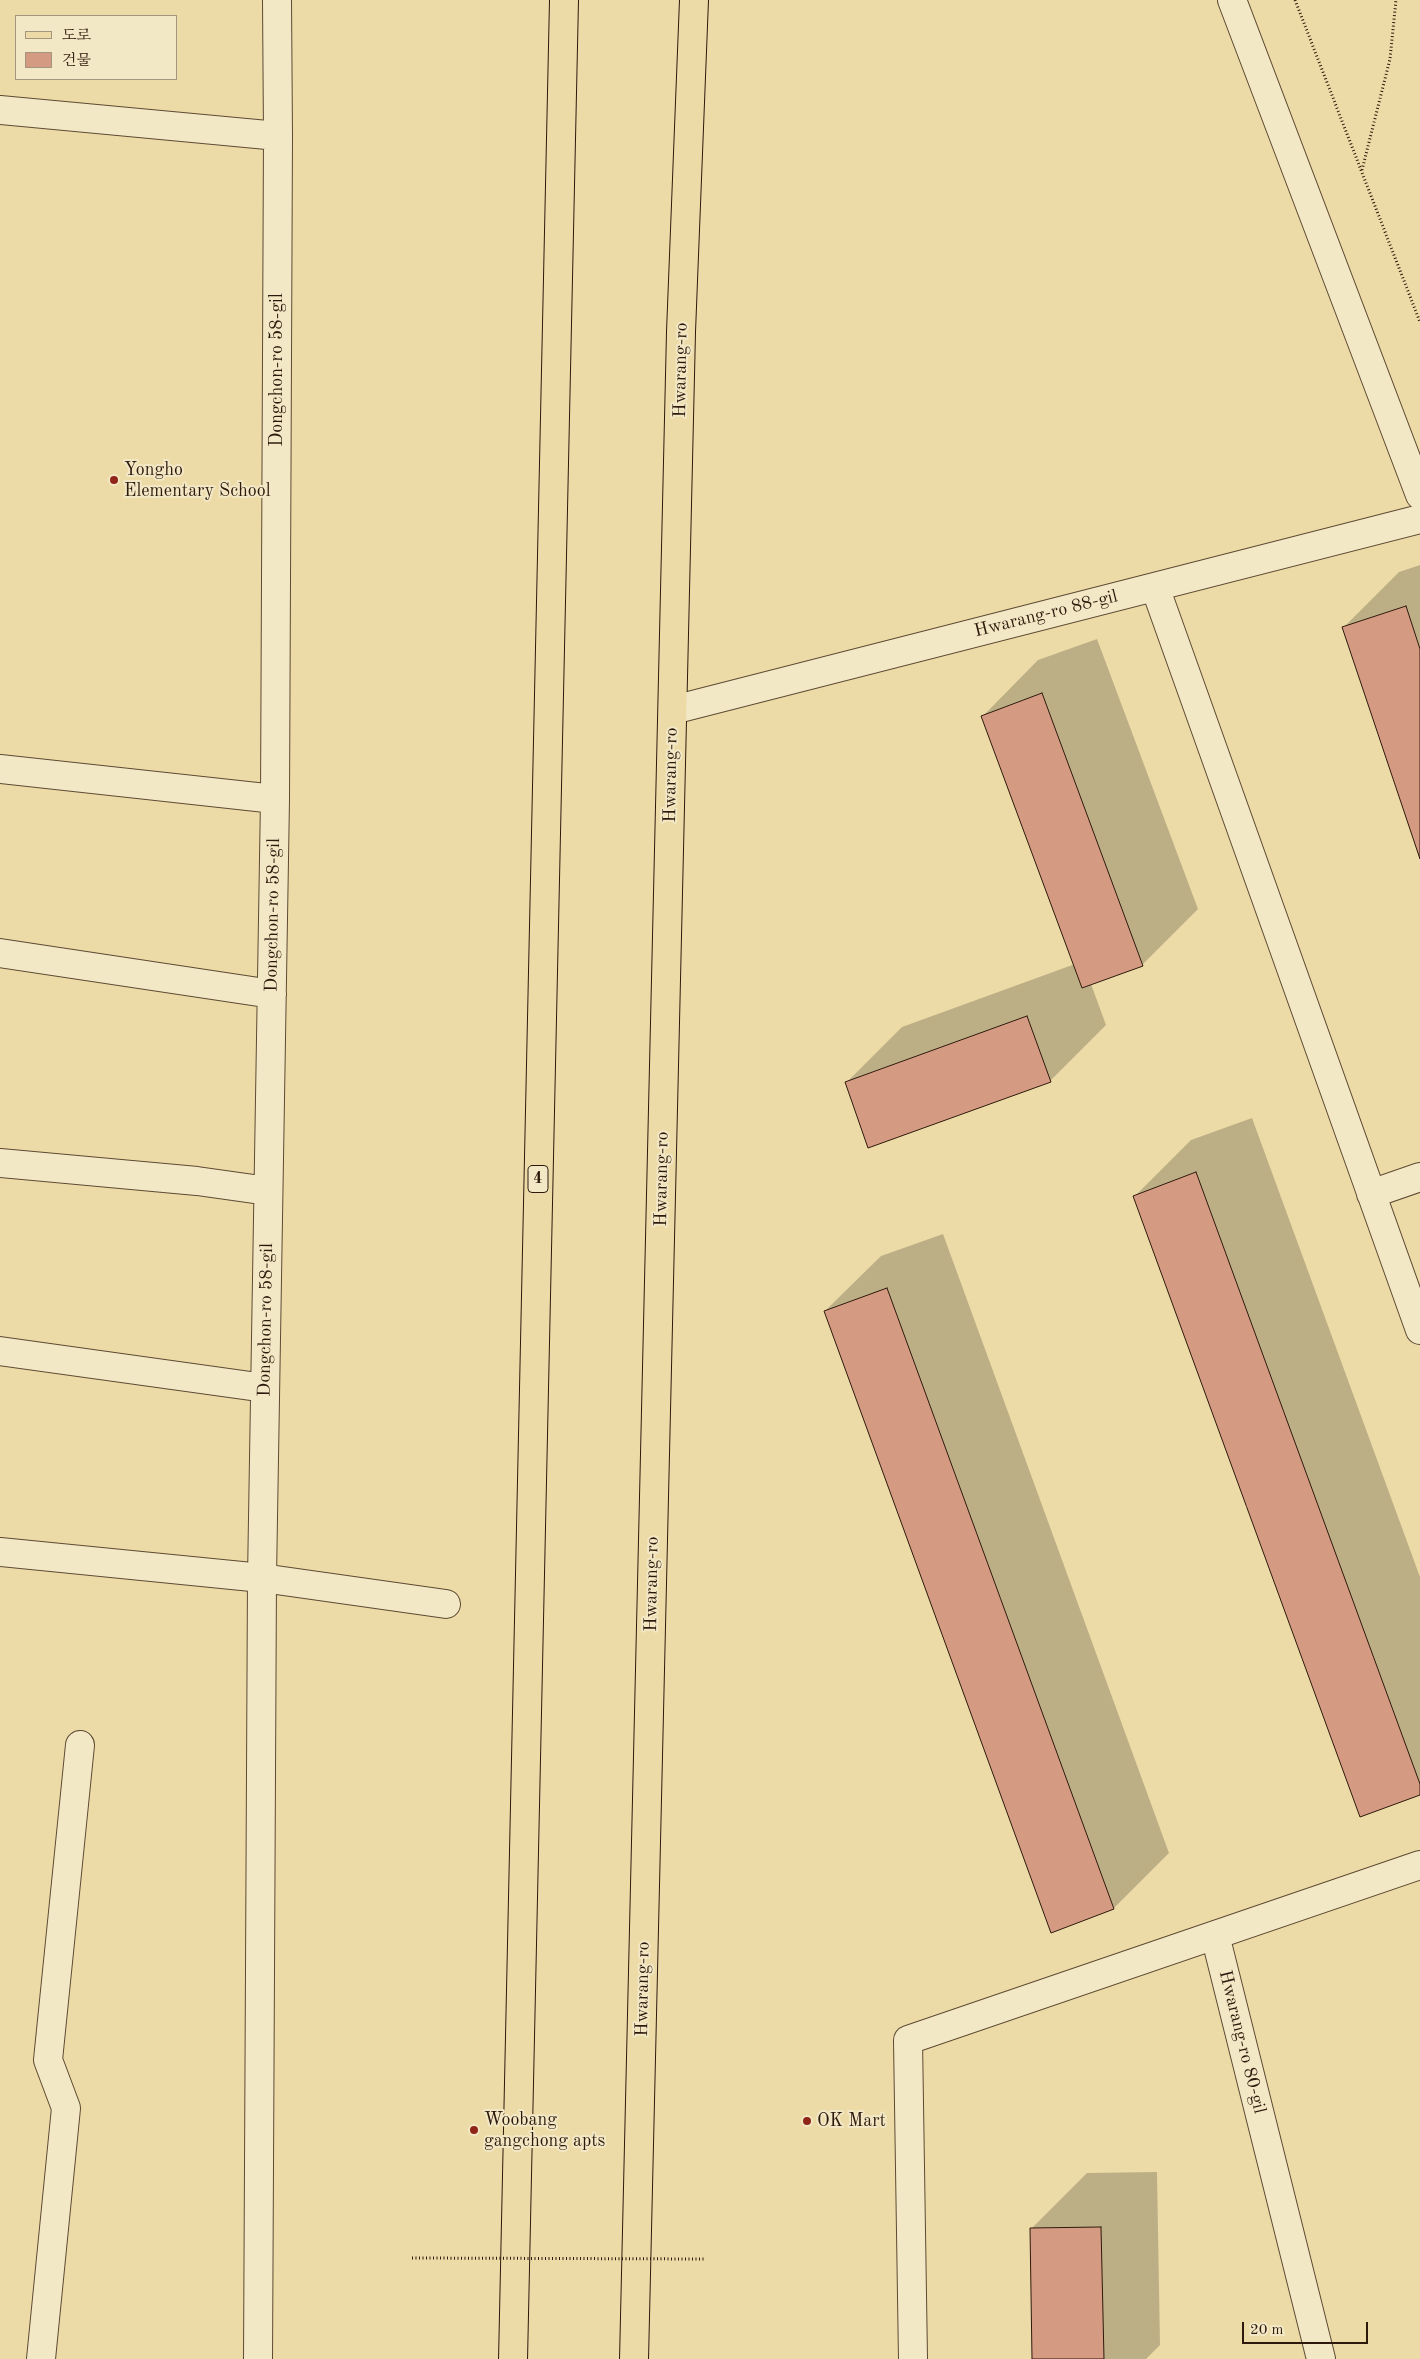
<!DOCTYPE html>
<html>
<head>
<meta charset="utf-8">
<style>
  body { margin:0 }
  #map { position:relative; width:1420px; height:2359px; overflow:hidden; background:#eddba7; font-family:"Old Standard TT","Noto Serif KR",serif }
  canvas { display:block }
  .legend { position:absolute; left:15px; top:15px; width:162px; height:65px; box-sizing:border-box; background:#f3e8c6; border:1px solid #a4957c; margin:0; padding:6px 9px; list-style:none; font-size:15px; color:#2d190c }
  .legend li { display:flex; align-items:center; gap:10px; height:25px }
  .legend b { width:25px; border:1px solid #a4957c }
  .scale { position:absolute; left:1242px; top:2322px; width:126px; height:22px; box-sizing:border-box; border:2px solid #2d190c; border-top:0; padding-left:6px; font-size:15px; line-height:18px; white-space:nowrap; color:#2d190c; -webkit-text-stroke:4px #f3e8c6; paint-order:stroke }
</style>
</head>
<body>
<div id="map">
<canvas width="1420" height="2359"></canvas>
<ul class="legend">
<li><b style="height:6px;background:#eddba7"></b>도로</li>
<li><b style="height:14px;background:#d59b82"></b>건물</li>
</ul>
<div class="scale">20 m</div>
</div>
<script>
const ctx = document.querySelector('canvas').getContext('2d');
ctx.lineJoin = 'round';
function fill(path, color) { ctx.fillStyle = color; ctx.fill(path, 'evenodd'); }
const toPath = rows => new Path2D(rows.map(r => 'M' + r).join(''));
function strokePath(path, color, width, dash) { ctx.strokeStyle = color; ctx.lineWidth = width; ctx.lineCap = dash ? 'butt' : 'round'; ctx.setLineDash(dash || []); ctx.stroke(path); }
function write(font, color, halo, rows, align = 'center') {
  ctx.font = font + ' "Old Standard TT",serif'; ctx.lineWidth = 4; ctx.setLineDash([]); ctx.textBaseline = 'middle'; ctx.strokeStyle = halo; ctx.fillStyle = color; for (const [text, x, y, turn = 0] of rows) {
    ctx.save(); ctx.translate(x, y); ctx.rotate((+turn || 0) * Math.PI / 180); ctx.textAlign = isNaN(turn) ? turn : align; if (halo) ctx.strokeText(text, 0, 0); ctx.fillText(text, 0, 0); ctx.restore();
  }
}
const shadow = toPath([
  [1420,565,1420,855,1343,628,1399,572],
  [1097,639,1198,909,1142,965,1091,984,1106,1025,1050,1081,846,1083,902,1027,1075,964,983,716,1038,660],
  [1252,1118,1420,1577,1420,1794,1135,1196,1191,1140],
  [943,1234,1169,1853,1114,1908,825,1311,881,1256],
  [1157,2172,1160,2345,1146,2359,1034,2359,1031,2229,1087,2173]
]);
const building = toPath([
  [1406,606,1420,649,1420,859,1342,627,1406,606],
  [1042,693,1143,966,1082,988,981,716,1042,693],
  [1027,1016,1051,1082,868,1148,845,1082,1027,1016],
  [1196,1172,1420,1784,1420,1795,1360,1817,1133,1196,1196,1172],
  [887,1288,1114,1909,1051,1933,824,1311,887,1288],
  [1101,2227,1104,2359,1032,2359,1030,2228,1101,2227]
]);
const path = toPath([
  [1295,0,1420,322],
  [1362,170,1390,59,1396,0]
]);
const minor = toPath([
  [1232,0,1420,495],
  [0,110,278,136],
  [1155,587,1420,1330],
  [673,710,1420,519],
  [0,769,275,799],
  [0,953,272,994],
  [0,1163,197,1181,268,1191],
  [1371,1194,1420,1177],
  [0,1351,265,1388],
  [0,1552,262,1578,446,1604],
  [1215,1935,1321,2359],
  [41,2359,66,2108,48,2060,80,1745],
  [258,2359,262,1578,275,799,278,136,277,0],
  [913,2359,908,2040,1420,1865]
]);
const major = toPath([
  [513,2359,564,0],
  [634,2359,681,332,694,0]
]);
const pathBridge = toPath([
  [412,2258,705,2259]
]);
const markers = [
  [114,480,5,"#8f2418"],
  [807,2121,5,"#8f2418"],
  [474,2130,5,"#8f2418"]
];
const shields = [
  [538,1179,20]
];
const shieldNames = [
  ["4",538,1179]
];
const streetNames = [
  ["Dongchon-ro 58-gil",277,370,-90],
  ["Hwarang-ro",681,370,-89],
  ["Hwarang-ro 88-gil",1046,614,-14],
  ["Hwarang-ro",671,775,-89],
  ["Dongchon-ro 58-gil",273,915,-89],
  ["Hwarang-ro",662,1179,-89],
  ["Dongchon-ro 58-gil",266,1320,-89],
  ["Hwarang-ro",652,1584,-89],
  ["Hwarang-ro",643,1989,-89],
  ["Hwarang-ro 80-gil",1242,2042,76]
];
const poiNames = [
  ["Yongho",124,470],
  ["Elementary School",124,491],
  ["Woobang",484,2120],
  ["gangchong apts",484,2141],
  ["OK Mart",817,2121]
];
fill(shadow, '#0003');
fill(building, '#d59b82');
strokePath(building, '#2d190c', 1);
strokePath(minor, '#5d4a33', 30);
strokePath(major, '#2d190c', 30);
strokePath(path, '#2d190c', 3, [1, 2.5]);
strokePath(minor, '#f3e8c6', 28);
strokePath(major, '#eddba7', 28);
strokePath(pathBridge, '#2d190c', 3, [1, 2.5]);
for (const [x, y, r, color] of markers) { const dot = new Path2D(); dot.arc(x, y, r, 0, 2 * Math.PI); ctx.fillStyle = color; ctx.fill(dot); strokePath(dot, '#f3e8c6', 2); }
for (const [x, y, w] of shields) { const box = new Path2D(); box.roundRect(x - w / 2, y - 13.5, w, 27, 4); ctx.fillStyle = '#f3e8c6'; ctx.fill(box); strokePath(box, '#2d190c', 1); }
write('bold 16px', '#2d190c', null, shieldNames);
write('18px', '#2d190c', '#f3e8c6', streetNames);
write('18px', '#2d190c', '#f3e8c6', poiNames, 'left');
</script>
</body>
</html>
